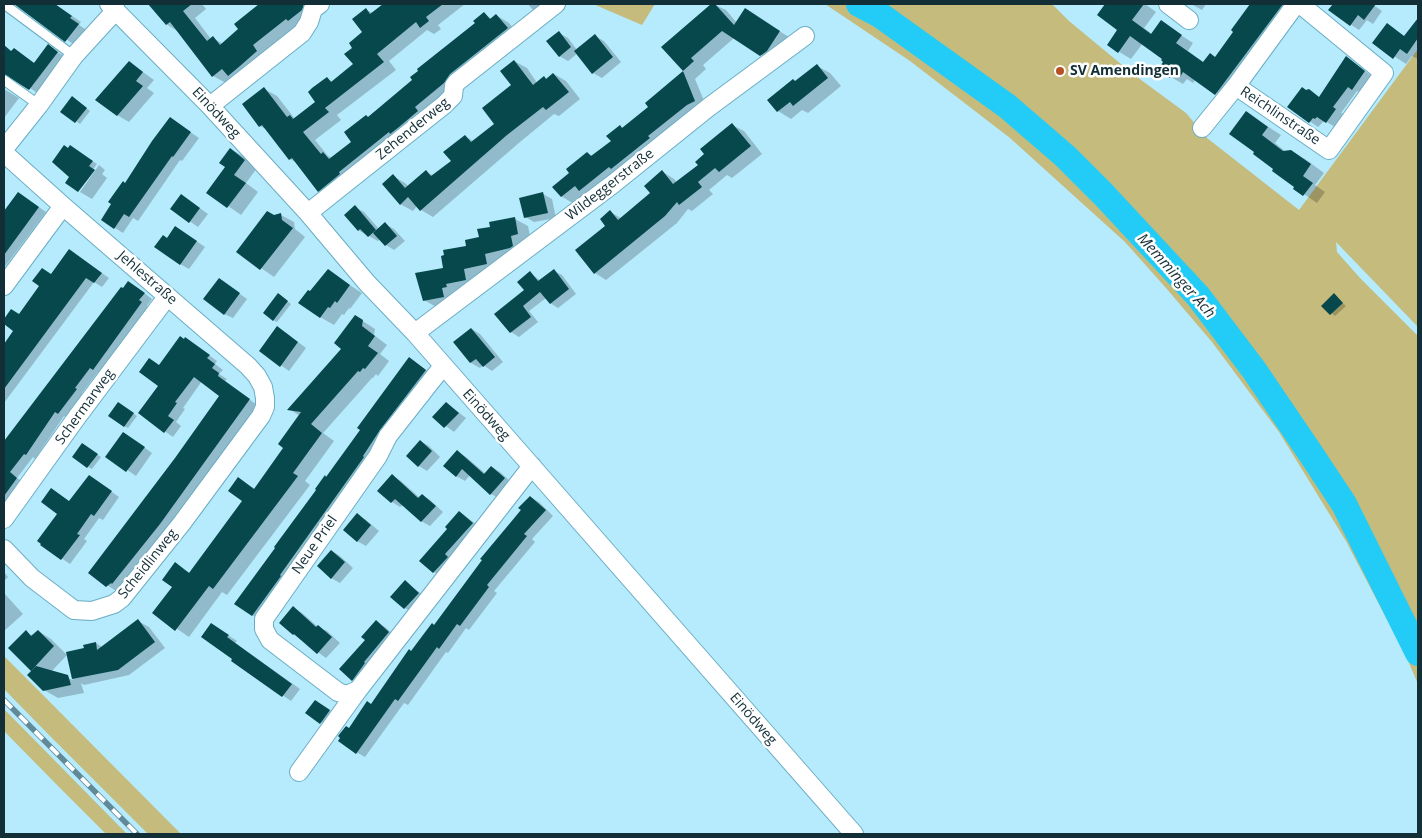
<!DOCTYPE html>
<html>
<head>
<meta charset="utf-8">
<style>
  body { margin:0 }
  #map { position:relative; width:1422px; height:838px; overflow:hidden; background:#b6eafd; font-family:"Open Sans",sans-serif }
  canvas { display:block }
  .frame { position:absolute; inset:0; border:5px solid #122e37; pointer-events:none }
</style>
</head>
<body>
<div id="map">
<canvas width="1422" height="838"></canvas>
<div class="frame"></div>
</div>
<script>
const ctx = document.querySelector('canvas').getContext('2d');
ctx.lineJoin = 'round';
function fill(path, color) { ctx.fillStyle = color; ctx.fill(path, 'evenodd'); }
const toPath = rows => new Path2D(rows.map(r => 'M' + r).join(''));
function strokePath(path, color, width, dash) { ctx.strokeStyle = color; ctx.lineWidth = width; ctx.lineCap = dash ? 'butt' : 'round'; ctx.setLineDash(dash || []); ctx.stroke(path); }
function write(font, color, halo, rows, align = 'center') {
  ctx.font = font + ' "Open Sans",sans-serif'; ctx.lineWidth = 5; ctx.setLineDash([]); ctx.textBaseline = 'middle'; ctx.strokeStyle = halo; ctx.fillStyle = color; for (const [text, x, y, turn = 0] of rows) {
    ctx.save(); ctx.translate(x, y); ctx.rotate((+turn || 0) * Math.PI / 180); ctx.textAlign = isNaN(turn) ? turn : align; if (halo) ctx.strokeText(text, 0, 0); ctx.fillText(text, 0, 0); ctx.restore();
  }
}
const green = toPath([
  [593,4,655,4,642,25],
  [825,4,1052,4,1069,21,1133,74,1186,113,1207,138,1299,210,1418,49,1418,327,1336,242,1337,252,1360,278,1418,336,1418,684,1406,656,1346,541,1279,432,1212,342,1166,288,1125,242,1010,138,910,61],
  [4,656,25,677,181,834,148,834,48,734,4,689],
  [4,709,66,772,127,834,106,834,59,787,4,731]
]);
const shadow = toPath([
  [16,4,55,4,81,22,79,25,88,31,76,46],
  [150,4,202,4,206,9,195,18,211,39,213,38,223,44,266,4,324,4,314,17,226,83,213,76,179,32,166,24],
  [385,4,393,4,399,7,402,4,465,4,438,25,441,29,434,34,427,30,389,61,396,70,337,115,341,120,315,140,328,156,332,158,353,142,368,117,414,81,477,24,484,14,492,19,496,15,509,23,520,36,332,198,319,191,297,163,290,159,269,131,260,126,243,105,264,89,277,96,295,119,317,102,327,78,333,82,355,64,354,48,364,32,366,10,373,13],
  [528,4,554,4,541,14,532,9],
  [713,4,726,10,737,23,757,17,792,39,773,62,734,38,703,65,706,69,695,79,707,108,574,204,561,196,587,153,593,156,612,141,620,126,623,128,650,107,647,103,684,71,663,47],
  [1107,4,1145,4,1156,12,1144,28,1152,34,1161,22,1193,43,1188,51,1204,63,1216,58,1235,32,1233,30,1251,4,1301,4,1228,101,1196,79,1193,83,1187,79,1183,84,1171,77,1160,69,1165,62,1163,58,1143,43,1131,59,1108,45,1119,30,1099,15],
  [1191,4,1206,4,1202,10],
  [1341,4,1372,4,1382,11,1373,24,1367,20,1359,30,1333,13],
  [1418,20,1418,59,1412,56,1406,64,1374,43,1387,25,1406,37],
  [559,33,568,38,577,50,595,36,604,41,621,62,602,78,593,73,578,53,568,61,559,56],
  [4,45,12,52,14,49,34,63,48,46,67,58,40,95,4,70],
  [1347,58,1373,77,1362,93,1357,91,1341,113,1344,114,1335,127,1325,121,1323,122,1318,127,1289,107,1309,91,1320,98],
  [514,61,527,68,537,83,544,77,547,79,554,74,566,81,580,99,559,116,554,114,520,142,433,217,421,210,417,206,413,211,400,204,393,176,405,183,409,187,426,172,434,176,452,161,465,136,473,141,495,124,512,86],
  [129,62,154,80,147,88,154,93,129,122,117,115],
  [817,66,830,73,841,86,808,113,802,110,791,119,778,111,797,82],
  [4,89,19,98,4,118],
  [76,100,90,111,80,124,62,111],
  [1247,113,1281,135,1275,143,1286,152,1291,151,1305,159,1324,173,1315,185,1325,192,1317,203,1295,188,1296,187,1275,168],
  [170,118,199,138,182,161,180,160,138,221,133,218,123,233,102,220],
  [732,125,744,131,762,154,732,178,727,175,709,190,713,194,692,211,688,209,677,223,606,280,595,273,610,212,621,218,652,193,663,172,674,179,678,183,700,165],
  [68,149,83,155,97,164,78,190,71,176],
  [231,149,244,157,257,168,246,183,258,192,241,215,208,192,227,167],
  [99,165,105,170,102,174,107,178,92,199,80,192],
  [18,193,46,212,4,268,4,225,6,221,4,220,4,213],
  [543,194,552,199,556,218,534,222,525,217],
  [190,201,208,214,198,227,172,209],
  [355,207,364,212,379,229,385,224,394,229,405,241,394,250,386,245,380,239,378,241,358,230],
  [281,215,294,222,295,229,305,237,274,277,238,252,274,216],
  [515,219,528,226,531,241,438,308,424,300,444,269,467,247,492,228],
  [176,227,205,247,189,269,180,264,167,239],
  [76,255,109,278,102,287,94,282,4,403,4,346,15,331,4,323,4,321,11,311,19,315,51,275],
  [328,271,362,293,350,309,349,308,344,315,342,314,334,325,320,317,310,292],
  [554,271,562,275,576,294,558,308,550,303,546,298,529,311,538,322,519,337,511,332,496,314,526,290,530,273,541,281],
  [219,279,247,299,233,318,224,314],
  [136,287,152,299,147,306,150,308,101,373,98,372,82,393,84,395,67,418,64,416,35,459,33,457,17,478,24,483,7,506,4,504,4,449,123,289],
  [1334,295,1346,306,1335,316,1323,306],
  [282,297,291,304,277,322,273,320],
  [355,316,375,329,374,335,387,345,380,354,389,361,378,376,376,374,373,378,372,378,323,433,334,441,305,481,310,485,227,595,222,592,189,637,154,613,174,586,175,564,190,573,244,501,238,479,255,489,285,447,300,416,289,409,343,348],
  [472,329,480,334,503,362,492,371,483,365,480,368,471,363,455,343],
  [286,333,306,348,289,371,261,351],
  [194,344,217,361,215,364,223,370,219,374,227,379,225,381,257,405,168,529,116,591,89,573,176,459,221,395,202,381,183,408,185,409,176,422,181,426,173,437,139,413,159,385,160,366],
  [418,364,434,376,261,620,252,615,327,478],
  [446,403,466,418,454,432,434,417],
  [123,406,137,416,128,428,124,426],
  [124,433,152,453,136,476,107,456],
  [420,441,429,446,440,457,427,471,419,466],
  [86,447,101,457,92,469,88,467],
  [458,452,466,457,486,474,492,467,500,472,513,484,500,499,491,494,470,475,465,481,456,476],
  [89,476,119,497,103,520,99,518,84,539,87,541,70,564,42,545],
  [392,476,401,481,420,498,422,495,430,500,443,512,430,526,421,521,403,505,400,507,392,502],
  [530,497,539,502,553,516,532,539,535,542,494,591,497,593,469,630,466,628,448,653,446,652,408,705,404,703,365,757,356,752,349,729,371,705,412,653,435,626],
  [460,512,481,528,442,577,434,572,421,561,449,529],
  [358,515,366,520,379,531,366,546,357,541],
  [332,551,340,556,353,568,340,583,331,578],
  [4,572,8,577,4,581],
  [405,582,427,598,413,613,405,608],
  [4,593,23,614,4,631],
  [294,608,302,613,318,627,327,631,340,643,326,658,293,634],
  [138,621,149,627,165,648,129,675,84,685,81,683,84,693,58,698,44,690,31,670,26,632,33,636,38,631,51,639,67,655,51,672,73,680,68,653,85,649,96,643,102,647],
  [376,622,385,627,397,638,361,685,353,680,367,640],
  [220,630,237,641,235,643,300,689,291,701,233,661],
  [324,706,338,716,330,728,307,713]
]);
const river = toPath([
  [859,4,880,15,1007,106,1065,156,1104,195,1198,296,1254,370,1311,454,1344,504,1418,653]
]);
const building = toPath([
  [14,4,55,4,72,16,70,18,79,24,65,42],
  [148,4,192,4,183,11,207,41,213,36,220,45,238,29,234,24,259,4,304,4,302,10,288,21,286,19,253,45,257,51,240,66,228,76,222,69,212,77,170,22,166,25],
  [383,4,443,4,426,17,429,21,420,28,416,22,377,54,384,62,325,108,329,112,303,132,321,154,323,152,329,159,351,142,344,132,366,115,368,117,412,80,410,77,418,71,417,69,475,23,473,21,484,12,490,19,496,14,508,28,450,74,444,83,415,107,418,111,399,127,390,134,389,132,339,172,340,174,318,192,292,158,289,160,262,125,259,127,242,104,264,87,287,117,290,115,293,119,315,102,308,92,312,88,327,77,331,82,353,64,344,54,352,48,349,43,362,32,352,19,366,8,370,14],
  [711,4,715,4,734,25,745,8,780,31,767,51,760,56,722,31,691,58,694,61,683,71,695,101,687,105,648,136,650,138,611,169,609,167,579,191,575,186,561,197,552,187,569,173,566,169,587,152,591,156,611,141,606,136,620,125,622,128,648,107,645,103,683,71,661,47],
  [1105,4,1144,4,1132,20,1151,34,1161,20,1182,35,1176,43,1203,62,1210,53,1215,57,1233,32,1231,30,1250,4,1283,4,1215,95,1183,72,1180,77,1174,72,1170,78,1158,69,1163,62,1161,60,1162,59,1130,36,1118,53,1107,45,1117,30,1097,15],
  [1333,4,1376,4,1364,20,1358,15,1350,26,1328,10],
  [1418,18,1418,38,1407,54,1400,49,1393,59,1372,43,1387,23,1404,36],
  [559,31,571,47,559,57,546,41],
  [595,34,613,57,592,74,574,51],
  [48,44,58,52,29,90,4,74,4,45,11,51,14,48,34,63],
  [1346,56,1365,71,1352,90,1348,87,1333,107,1336,109,1326,123,1317,117,1315,119,1313,118,1309,123,1287,107,1302,87,1306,90,1309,89,1319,97],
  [514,60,533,85,544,76,546,79,553,73,569,92,546,110,543,107,507,135,420,211,408,197,400,205,382,184,393,174,405,188,426,170,431,176,451,161,443,152,465,135,471,142,494,124,482,108,511,85,500,71],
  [129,61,143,72,136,81,143,86,117,116,95,100],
  [817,64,828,78,793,106,790,102,777,112,767,100,793,79,795,81],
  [72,96,87,108,75,123,60,112],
  [1246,111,1268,127,1262,135,1283,151,1291,150,1311,164,1303,176,1313,183,1303,196,1293,189,1294,187,1272,171,1273,169,1253,154,1254,152,1229,134],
  [170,117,191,132,173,157,172,156,129,217,124,214,114,229,101,220,111,204,108,202,123,181,125,183,152,141],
  [732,123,751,146,719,172,715,168,698,182,702,187,679,205,677,202,665,216,594,274,575,250,605,226,600,219,610,210,618,220,650,193,644,186,662,170,673,184,698,165,695,162,704,154,700,149],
  [64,145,68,148,70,145,93,161,89,166,95,170,78,192,65,183,69,177,52,162],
  [230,148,245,160,234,175,246,183,227,208,206,193,225,167,219,163],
  [18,192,39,207,4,255,4,211],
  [543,192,548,213,524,218,519,198],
  [181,194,200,208,189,223,170,209],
  [355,205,376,230,368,237,360,229,358,231,344,215],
  [267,211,274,215,281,213,282,220,293,228,260,270,236,252],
  [515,217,518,234,511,236,513,246,510,248,485,254,487,264,464,269,466,280,446,284,447,287,442,288,444,297,423,301,415,273,443,268,441,256,444,255,443,250,466,246,465,240,479,237,477,229,490,227,489,222],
  [385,222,397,236,385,246,373,233],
  [175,226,197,241,180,265,154,247,163,235,167,238],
  [69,249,102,273,94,283,86,278,4,389,4,344,13,331,4,324,4,319,11,309,19,314,39,286,32,281,42,268,51,274],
  [328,269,350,285,337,303,335,301,330,308,328,307,320,318,298,303,308,290,310,291],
  [554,269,569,289,550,304,540,292,523,306,531,317,510,333,494,314,524,290,517,282,530,271,538,281],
  [219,278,240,293,224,315,203,299],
  [128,281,145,293,139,300,142,302,93,370,90,368,75,388,77,389,58,414,55,412,26,455,24,454,10,472,17,478,4,496,4,441,121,287,123,288],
  [278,293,288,301,273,321,263,313],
  [1334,293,1343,303,1330,315,1321,306],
  [355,315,363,320,362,326,375,336,368,346,378,353,365,369,363,368,360,372,358,371,311,424,322,433,293,473,298,476,213,589,209,586,175,631,152,613,172,587,162,580,175,562,189,573,242,501,228,491,238,477,254,489,283,448,278,444,301,412,287,410,341,349,334,343],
  [277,326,298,342,280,367,259,351],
  [471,328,495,357,483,367,476,359,470,363,453,342],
  [180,336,184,339,185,337,210,355,207,358,215,364,212,368,219,373,218,376,250,399,160,524,112,584,111,583,106,587,88,573,175,458,219,396,194,377,175,402,177,403,168,416,174,420,164,433,138,413,158,386,139,372,149,358,159,365],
  [409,357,426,370,380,430,363,456,364,457,280,575,281,576,252,616,234,604,275,548,274,547,316,490,315,489,325,475,326,477,360,430,357,428],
  [118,402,134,413,124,427,108,416],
  [446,402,459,413,444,428,432,417],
  [123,432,145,447,126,472,105,457],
  [420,440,432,451,418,467,406,456],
  [82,443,98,454,87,468,72,457],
  [457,450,484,474,491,466,505,478,490,495,462,469,456,477,443,466],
  [392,474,418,498,422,494,436,506,421,522,395,499,391,503,377,491],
  [89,475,112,491,94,516,91,514,77,534,80,535,61,560,40,545,41,544,37,541,57,514,41,502,51,488,69,501],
  [530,496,546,510,524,534,527,536,487,585,489,587,460,626,457,624,439,649,437,647,398,701,395,699,356,754,338,741,340,738,338,736,346,726,349,728,367,701,371,704,409,649,411,651,432,623,434,625,482,560,480,559,521,510,518,508],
  [459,511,473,523,445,554,448,557,433,573,419,561,447,529,445,527],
  [357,513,371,525,357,542,343,530],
  [331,550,345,562,331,579,317,566],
  [405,580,419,593,404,609,390,597],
  [293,606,316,627,318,625,332,637,317,654,294,634,293,635,279,623],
  [138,619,155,642,118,670,72,679,66,652,84,648,83,645,96,642,97,650],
  [376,620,389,632,364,662,365,663,352,681,339,669,365,640,361,637],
  [211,623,229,635,227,637,292,684,282,697,231,661,232,659,201,637],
  [26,630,31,636,38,630,54,646,31,671,8,648],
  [36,666,68,675,71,685,43,691,27,675],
  [315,700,330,710,320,724,305,713]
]);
const service = toPath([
  [4,4,74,56],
  [4,80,39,105]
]);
const minor = toPath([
  [109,4,210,106,308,213,367,283,415,333,854,834],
  [1168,4,1189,20],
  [1236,86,1329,150,1384,73,1300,4],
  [210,106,302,33,309,22,313,9,320,4],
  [1202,128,1236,86,1296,4],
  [4,149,39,105,74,56,116,10],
  [4,153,63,206,248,366,257,376,263,387,265,398,265,407,261,416,182,523,122,598,114,604,92,611,74,610,32,578,4,549],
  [308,213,444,105,453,96,454,86,457,82,556,4],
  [4,286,63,206],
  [415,333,613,184,709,107,805,36],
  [443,366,388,436,378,456,264,619,264,629,270,640,338,692,347,695,358,690,532,466],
  [4,519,77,417,167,297],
  [299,772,358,690]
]);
const rail = toPath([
  [4,700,137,834]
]);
const markers = [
  [1060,71,5,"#b65025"]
];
const poiNames = [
  ["SV Amendingen",1070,71]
];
const streetNames = [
  ["Einödweg",216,113,47],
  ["Reichlinstraße",1280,116,34],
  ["Zehenderweg",413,129,-39],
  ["Wildeggerstraße",610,185,-38],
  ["Jehlestraße",147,278,41],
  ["Schermarweg",85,407,-54],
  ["Einödweg",486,415,48],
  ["Neue Priel",315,545,-55],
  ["Scheidlinweg",148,564,-51],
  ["Einödweg",753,719,49]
];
const waterNames = [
  ["Memminger Ach",1176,276,48]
];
fill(green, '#c4bb7c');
fill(shadow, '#0003');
strokePath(river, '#22ccf7', 26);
fill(building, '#06484c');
strokePath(service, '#6badc3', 11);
strokePath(minor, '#6badc3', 20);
strokePath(service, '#fff', 9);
strokePath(minor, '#fff', 18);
strokePath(rail, '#618997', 5.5);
strokePath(rail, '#fff', 4, [11]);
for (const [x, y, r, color] of markers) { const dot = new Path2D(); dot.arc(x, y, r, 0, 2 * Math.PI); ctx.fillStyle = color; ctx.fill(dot); strokePath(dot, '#fff', 2); }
write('bold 14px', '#122e37', '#fff', poiNames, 'left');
write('14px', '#122e37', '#fff', streetNames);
write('italic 15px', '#173038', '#fff', waterNames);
</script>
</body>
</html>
